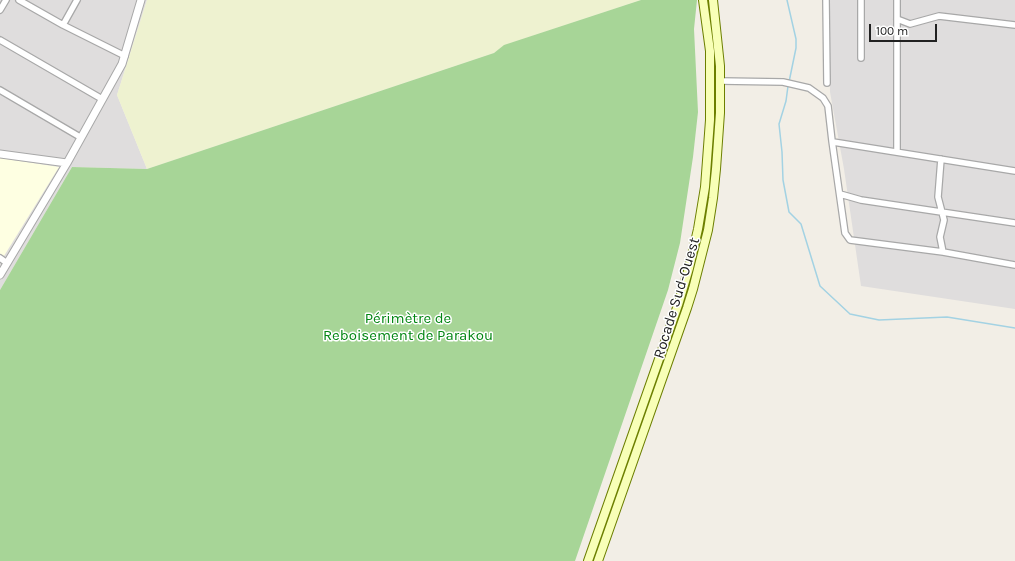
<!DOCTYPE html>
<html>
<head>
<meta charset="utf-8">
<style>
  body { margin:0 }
  #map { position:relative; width:1015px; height:561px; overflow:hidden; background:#f2eee6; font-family:Karla,sans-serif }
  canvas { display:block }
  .scale { position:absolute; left:869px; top:24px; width:68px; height:18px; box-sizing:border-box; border:2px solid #212121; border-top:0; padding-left:5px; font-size:12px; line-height:14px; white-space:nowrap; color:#212121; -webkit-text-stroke:3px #fff; paint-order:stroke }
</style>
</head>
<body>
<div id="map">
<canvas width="1015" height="561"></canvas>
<div class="scale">100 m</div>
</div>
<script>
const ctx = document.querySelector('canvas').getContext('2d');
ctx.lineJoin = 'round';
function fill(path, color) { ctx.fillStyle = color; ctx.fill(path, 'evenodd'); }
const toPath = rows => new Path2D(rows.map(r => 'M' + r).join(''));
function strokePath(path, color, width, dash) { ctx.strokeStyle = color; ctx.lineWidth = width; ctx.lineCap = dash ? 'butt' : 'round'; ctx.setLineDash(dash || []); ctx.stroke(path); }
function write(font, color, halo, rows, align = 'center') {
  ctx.font = font + ' Karla,sans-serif'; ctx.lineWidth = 3; ctx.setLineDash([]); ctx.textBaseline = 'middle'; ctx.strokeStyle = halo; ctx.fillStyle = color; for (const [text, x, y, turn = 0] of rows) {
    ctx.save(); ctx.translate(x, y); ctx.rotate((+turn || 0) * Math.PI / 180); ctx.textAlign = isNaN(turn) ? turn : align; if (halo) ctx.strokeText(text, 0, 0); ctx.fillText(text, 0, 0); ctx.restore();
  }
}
const residential = toPath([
  [0,0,147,0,117,95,147,169,72,167,0,290],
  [829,0,1015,0,1015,309,861,286,844,169,830,92]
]);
const education = toPath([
  [0,158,59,167,4,256,0,254]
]);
const farmland = toPath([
  [147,0,641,0,505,45,494,53,147,169,117,95]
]);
const forest = toPath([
  [641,0,697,0,694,29,698,112,693,157,680,243,668,290,575,561,0,561,0,290,72,167,147,169,494,53,504,45]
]);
const stream = toPath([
  [787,0,796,39,796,48,789,82],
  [788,86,786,101,779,124,782,152,783,180,789,212,801,224,820,286,850,314,879,320,947,317,1015,328]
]);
const minor = toPath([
  [19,0,63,25,125,56],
  [826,0,827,83],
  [861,0,861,58],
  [0,10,6,0],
  [897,19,910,24,939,16,1015,25],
  [63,25,77,0],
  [0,40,102,99],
  [721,81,783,82,809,88,823,98,828,106,832,141,845,233,850,240,943,252,1015,265],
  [0,90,80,137],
  [833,142,1015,171],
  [897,152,897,0],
  [941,159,938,197,944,220,940,237,943,252],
  [840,194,861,200,1015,223],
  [0,258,7,263]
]);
const tertiary = toPath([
  [0,154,67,163],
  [0,275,67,163,122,64,141,0]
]);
const secondary = toPath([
  [588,561,678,305,689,268,698,229,705,187,710,120,710,51,703,0],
  [598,561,687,308,693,289,708,230,713,198,716,169,720,113,720,66,713,0]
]);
const streetNames = [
  ["Rocade Sud-Ouest",677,298,-73]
];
const parkNames = [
  ["Périmètre de",408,319],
  ["Reboisement de Parakou",408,336]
];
fill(residential, '#dfdddd');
fill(education, '#feffe2');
fill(farmland, '#eef2d0');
fill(forest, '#a7d597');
strokePath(stream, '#a3d2e3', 1.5);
strokePath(minor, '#a8a8a8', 8);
strokePath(tertiary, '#a8a8a8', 9);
strokePath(secondary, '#6c7f00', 10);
strokePath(minor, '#fff', 5.5);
strokePath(tertiary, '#fff', 7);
strokePath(secondary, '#f8ffb7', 8);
write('15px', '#212121', '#fff', streetNames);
write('15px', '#028612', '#fff', parkNames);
</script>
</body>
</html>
